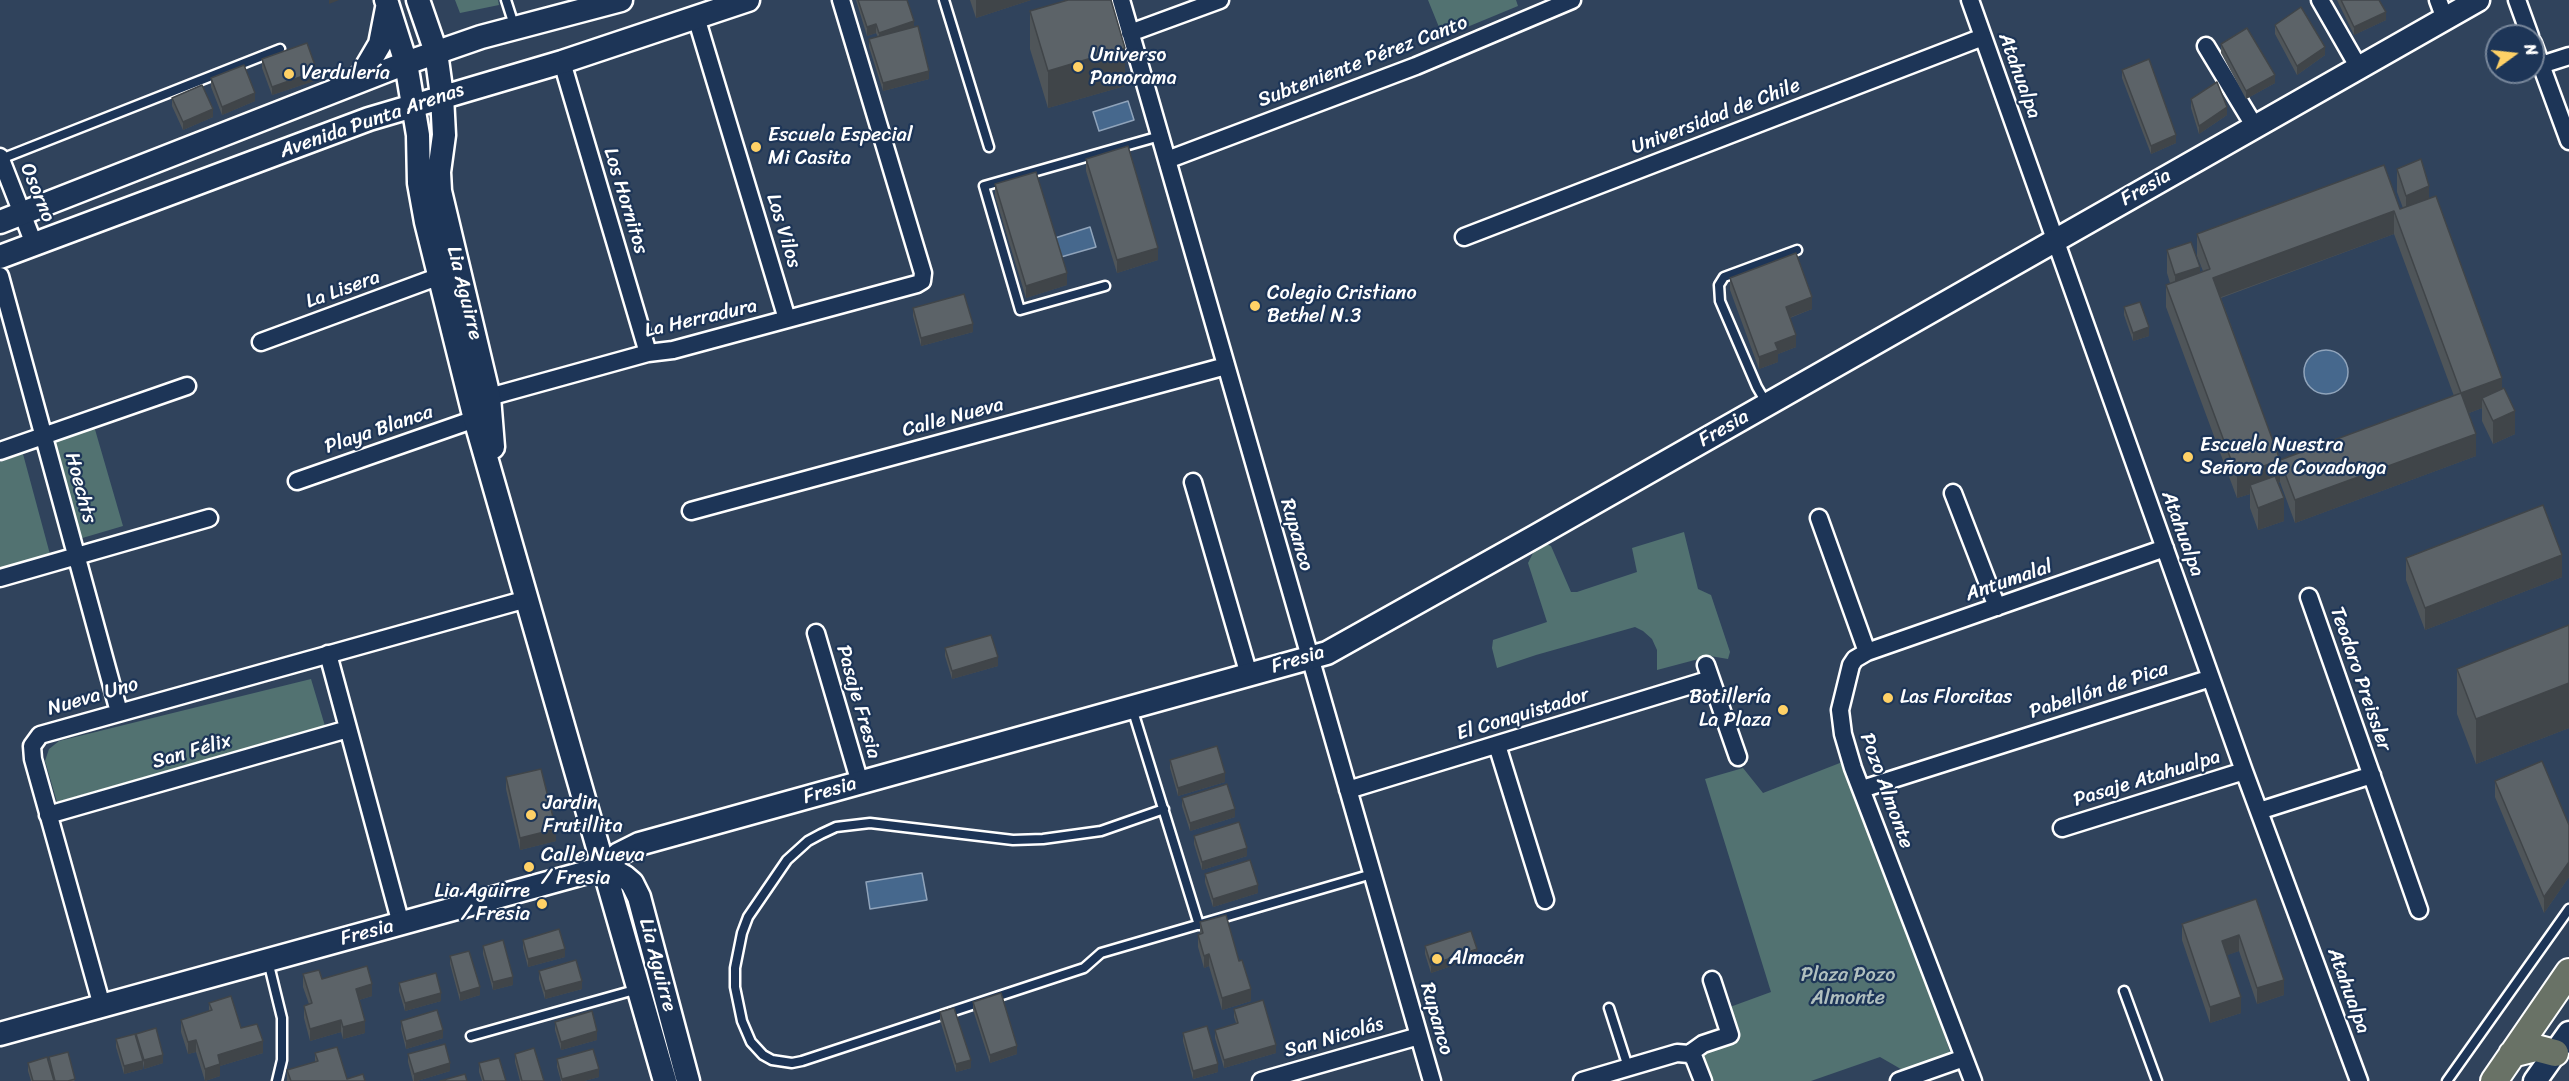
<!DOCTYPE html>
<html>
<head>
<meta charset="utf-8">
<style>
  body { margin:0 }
  #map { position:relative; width:2569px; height:1081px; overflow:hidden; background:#30435c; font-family:Sriracha,sans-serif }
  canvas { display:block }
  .north { position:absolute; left:2485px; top:24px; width:60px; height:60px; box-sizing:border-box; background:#1d3557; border:2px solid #77869a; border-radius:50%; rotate:75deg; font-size:16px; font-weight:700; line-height:24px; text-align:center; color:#fff }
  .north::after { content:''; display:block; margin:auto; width:21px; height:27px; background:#ffd166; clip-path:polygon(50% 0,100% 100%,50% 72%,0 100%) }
</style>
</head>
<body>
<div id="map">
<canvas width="2569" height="1081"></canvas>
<div class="north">N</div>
</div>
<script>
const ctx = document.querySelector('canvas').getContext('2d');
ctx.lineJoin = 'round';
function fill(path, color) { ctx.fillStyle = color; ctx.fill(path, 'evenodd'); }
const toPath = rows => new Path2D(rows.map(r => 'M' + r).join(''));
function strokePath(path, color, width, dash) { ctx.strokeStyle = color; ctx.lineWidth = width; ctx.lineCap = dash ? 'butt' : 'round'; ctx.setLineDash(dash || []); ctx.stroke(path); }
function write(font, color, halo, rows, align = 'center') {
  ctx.font = font + ' Sriracha,sans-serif'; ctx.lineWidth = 4.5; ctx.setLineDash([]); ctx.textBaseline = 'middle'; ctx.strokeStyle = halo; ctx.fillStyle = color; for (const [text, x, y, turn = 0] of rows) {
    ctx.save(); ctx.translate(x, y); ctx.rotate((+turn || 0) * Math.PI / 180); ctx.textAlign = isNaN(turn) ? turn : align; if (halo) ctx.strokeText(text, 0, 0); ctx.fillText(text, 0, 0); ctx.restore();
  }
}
const green = toPath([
  [455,0,498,0,499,5,460,13],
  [1428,0,1516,0,1518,6,1443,37],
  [94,426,123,526,79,539,50,439],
  [23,454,51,558,0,572,0,462],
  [1684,532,1698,589,1711,595,1730,652,1728,659,1710,656,1657,670,1657,650,1652,639,1643,631,1635,627,1536,655,1497,668,1492,648,1493,640,1547,622,1528,563,1534,551,1546,544,1551,546,1571,592,1577,592,1637,572,1632,548],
  [311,679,325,726,57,802,45,761,49,749,59,741],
  [1845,761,1924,974,1951,1055,1906,1072,1880,1057,1811,1081,1710,1081,1701,1053,1740,1040,1730,1007,1771,992,1705,779,1743,768,1763,793]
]);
const water = toPath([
  [1128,101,1134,120,1099,131,1093,112,1128,101],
  [1090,227,1096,247,1061,257,1055,238,1090,227],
  '2304 372a22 22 0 1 1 44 0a22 22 0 1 1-44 0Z',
  [922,873,927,900,870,909,866,882,922,873]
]);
const lane = toPath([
  [506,0,515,28],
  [944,0,989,147],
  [1,159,280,49],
  [1105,286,1020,310,984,186,1160,136],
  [1767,404,1757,387,1720,301,1719,285,1724,277,1797,250],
  [1132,708,1199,925],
  [1164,809,1101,831,1043,839,1013,840,870,823,836,827,821,834,808,841,787,860,748,917,742,933,735,968,735,987,742,1021,751,1042,763,1055,772,1060,792,1063,802,1061,1084,968,1101,953,1372,874],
  [268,961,282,1018,282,1060,277,1081],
  [2124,991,2157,1081],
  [1609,1008,1628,1067],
  [471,1036,638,989],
  [2447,1081,2569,909]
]);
const street = toPath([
  [1121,0,1432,1081],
  [1970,0,2244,771,2359,1081],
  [2320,0,2359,68],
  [2438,0,2445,19],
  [2517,0,2530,36],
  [696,17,787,319],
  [1130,33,1220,0],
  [2533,43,2569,141],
  [2206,46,2255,127],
  [562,62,648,353],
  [2541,65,2569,56],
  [0,157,34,244],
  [1167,160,1416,66,1572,0],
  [1464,237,1983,37],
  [0,276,119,712],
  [261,342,440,276],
  [489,397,648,353,673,350,917,284,922,281,923,273,841,0],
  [0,451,187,386],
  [297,481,475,419],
  [1193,482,1249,675],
  [1953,493,1997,607],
  [691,511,1226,366],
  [1819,518,1867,652],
  [0,578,209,518],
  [2309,597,2419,910],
  [816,633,860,783],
  [328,654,401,924],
  [1706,665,1738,757],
  [1497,745,1545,900],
  [1862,789,2211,678],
  [1348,790,1711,679],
  [2259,811,2372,775],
  [48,815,348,729],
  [2062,828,2244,771],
  [102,1006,33,759,32,746,40,735,527,599],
  [1689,1054,1703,1044,1730,1035,1712,980],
  [1689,1054,1694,1058,1703,1081],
  [1261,1081,1419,1036],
  [1582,1081,1677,1053,1689,1054],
  [1899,1081,1964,1058],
  [1973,1081,1853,768,1843,734,1840,710,1851,665,1855,659,1867,652,2165,548]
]);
const secondary = toPath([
  [386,0,406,63,418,135,419,183,426,222,475,419,665,1081],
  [418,0,436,52,442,96,444,135,439,172,440,191,489,397,493,447],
  [354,83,363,73,380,44,387,8],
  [0,222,406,63,481,37,621,0],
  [0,257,369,119,562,62,748,0],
  [602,868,611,869,625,877,632,883,639,897,688,1081],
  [0,1034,602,868,619,854,639,844,1327,653,1536,536,2478,0],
  [2535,1081,2569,1033]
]);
const primary = toPath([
  [2512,1054,2536,1048,2555,1053],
  [2494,1081,2569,972]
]);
const wall = toPath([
  [856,0,907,0,929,79,883,91,869,47,869,39,878,37,876,33,867,36],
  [970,0,1031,0,976,18],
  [2337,0,2379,0,2386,20,2354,35],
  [1030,11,1125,86,1048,108,1030,49],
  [2275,25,2325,55,2297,75,2275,34],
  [2221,44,2275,83,2246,99,2221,53],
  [262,59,317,80,272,95,262,68],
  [2122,70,2176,143,2151,154,2122,78],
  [211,78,255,101,222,115,211,87],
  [172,98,213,117,183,130,172,106],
  [2191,99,2227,115,2199,134,2191,108],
  [1086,159,1158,260,1117,273,1086,171],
  [2397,169,2429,198,2502,389,2515,434,2493,444,2482,421,2482,408,2469,413,2476,456,2295,523,2280,482,2278,483,2284,521,2258,530,2250,508,2250,494,2237,498,2166,307,2166,285,2170,283,2167,273,2167,250,2200,272,2203,271,2197,256,2197,234,2400,209,2403,208,2397,192],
  [2394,234,2454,396,2280,460,2221,298],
  [995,184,1067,285,1026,298,995,196],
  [1730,278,1812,309,1790,318,1796,347,1778,354,1778,362,1759,369,1730,290],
  [2124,307,2149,336,2133,341,2124,315],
  [913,308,973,332,921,346,913,316],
  [2406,558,2562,577,2425,630,2406,580],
  [2569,625,2569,728,2476,764,2457,714,2457,669],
  [945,648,998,666,952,679,945,656],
  [1170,760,1225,782,1178,796,1170,768],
  [506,777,556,841,520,850,506,789],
  [2495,781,2569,825,2569,877,2544,913,2495,797],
  [1182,798,1235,817,1190,831,1182,806],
  [1194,836,1247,856,1202,870,1194,844],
  [1205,874,1258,893,1213,907,1205,882],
  [2256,899,2284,995,2257,1004,2239,951,2227,955,2241,1013,2210,1023,2182,940,2182,924],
  [1200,922,1251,1001,1222,1010,1209,966,1204,968,1198,947,1198,935,1200,934],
  [523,940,565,957,528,967,523,948],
  [483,946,513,985,493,990,483,954],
  [1425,946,1477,957,1431,973,1425,954],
  [450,956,480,995,460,1001,450,964],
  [539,971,582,989,545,999,539,979],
  [303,974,322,979,372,996,359,1000,365,1033,343,1039,341,1032,310,1041,304,1018,304,1006,309,1004,303,987],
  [399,983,441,1001,405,1011,399,991],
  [973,1002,1017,1054,990,1063,973,1010],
  [209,1003,241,1028,263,1053,220,1066,220,1076,205,1081,196,1052,188,1054,181,1032,181,1020,209,1011],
  [1234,1009,1276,1053,1224,1068,1215,1038,1215,1030,1236,1023,1234,1017],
  [940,1012,971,1068,956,1072,940,1020],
  [401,1021,443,1038,406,1049,401,1029],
  [555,1022,597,1040,561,1050,555,1030],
  [1183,1033,1218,1072,1193,1079,1183,1041],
  [136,1034,163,1063,144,1069,143,1064,143,1069,124,1074,116,1047,116,1039,136,1039],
  [315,1053,347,1079,365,1081,287,1081,287,1070,315,1062],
  [408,1054,450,1071,417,1081,413,1081,408,1062],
  [515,1054,544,1081,520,1081,515,1062],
  [49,1057,75,1081,31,1081,28,1071,28,1063,49,1062],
  [557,1059,599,1077,584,1081,561,1081,557,1067],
  [479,1063,506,1081,482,1081,479,1072]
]);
const shadedWall = toPath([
  [329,0,339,0,329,4],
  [976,0,1031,0,976,18],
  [2386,12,2386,20,2354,35,2354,27],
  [914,21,914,29,879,41,879,33],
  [876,24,876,33,867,36,867,27],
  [2325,47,2325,55,2297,75,2297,66],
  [1125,48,1125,86,1048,108,1048,71],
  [317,71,317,80,272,95,272,87],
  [929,71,929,79,883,91,883,83],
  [2275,75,2275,83,2246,99,2246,91],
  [255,93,255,101,222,115,222,107],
  [2227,107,2227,115,2199,134,2199,126],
  [213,109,213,117,183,130,183,122],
  [2176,135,2176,143,2151,154,2151,146],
  [2429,186,2429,208,2406,218,2406,196],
  [2394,211,2394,234,2213,300,2213,278],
  [1158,248,1158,260,1117,273,1117,260],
  [2200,267,2200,289,2175,298,2175,275],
  [1067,273,1067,285,1026,298,1026,286],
  [1812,297,1812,309,1786,319,1786,307],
  [973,324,973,332,921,346,921,338],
  [2149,327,2149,336,2133,341,2133,333],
  [1796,335,1796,347,1778,354,1778,362,1759,369,1759,357,1775,343],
  [2502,378,2502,400,2482,398,2482,408,2461,416,2461,393],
  [2515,411,2515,434,2493,444,2493,421],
  [2476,434,2476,456,2295,523,2295,500],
  [2280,460,2280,482,2253,493,2250,485,2250,494,2237,498,2237,476],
  [2284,498,2284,521,2258,530,2258,508],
  [2562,555,2562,577,2425,630,2425,608],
  [998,657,998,666,952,679,952,671],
  [2569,683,2569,728,2476,764,2476,719],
  [1225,773,1225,782,1178,796,1178,788],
  [1235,809,1235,817,1190,831,1190,823],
  [556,829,556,841,520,850,520,838],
  [1247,848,1247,856,1202,870,1202,862],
  [2569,862,2569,877,2544,913,2544,897],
  [1258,885,1258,893,1213,907,1213,899],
  [2239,935,2239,951,2222,957,2222,941],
  [565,949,565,957,528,967,528,959],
  [1477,949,1477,957,1431,973,1431,965],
  [1209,954,1209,966,1204,968,1204,956],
  [513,977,513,985,493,990,493,982],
  [2284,980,2284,995,2257,1004,2257,988],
  [582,981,582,989,545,999,545,991],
  [372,984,372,996,356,1001,356,989],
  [480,987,480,995,460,1001,460,993],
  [1251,989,1251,1001,1222,1010,1222,998],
  [441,993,441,1001,405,1011,405,1003],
  [2241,997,2241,1013,2210,1023,2210,1007],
  [341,1020,341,1032,310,1041,310,1029],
  [365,1021,365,1033,343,1039,343,1027],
  [443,1030,443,1038,406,1049,406,1041],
  [597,1031,597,1040,561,1050,561,1042],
  [196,1040,196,1052,188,1054,188,1042],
  [263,1041,263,1053,220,1066,220,1076,205,1081,205,1069,218,1055],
  [1276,1045,1276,1053,1224,1068,1224,1060],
  [1017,1046,1017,1054,990,1063,990,1055],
  [163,1055,163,1063,144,1069,144,1060],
  [971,1060,971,1068,956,1072,956,1064],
  [143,1061,143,1069,124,1074,124,1066],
  [450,1063,450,1071,417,1081,414,1081,414,1074],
  [1218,1064,1218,1072,1193,1079,1193,1071],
  [599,1069,599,1077,584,1081,562,1081,562,1079]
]);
const building = toPath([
  [858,0,907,0,914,21,879,33,876,24,867,27,858,0],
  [1068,0,1111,0,1125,48,1048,71,1030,11,1068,0],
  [2341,0,2379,0,2386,12,2354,27,2341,0],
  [2301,7,2325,47,2297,66,2275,25,2301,7],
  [918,26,929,71,883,83,869,39,918,26],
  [2247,28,2275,75,2246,91,2221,44,2247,28],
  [307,43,317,71,272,87,262,59,307,43],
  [2149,59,2176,135,2151,146,2122,70,2149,59],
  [244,65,255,93,222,107,211,78,244,65],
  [2217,82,2227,107,2199,126,2191,99,2217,82],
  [202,85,213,109,183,122,172,98,202,85],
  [1128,146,1158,248,1117,260,1086,159,1128,146],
  [2421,159,2429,186,2406,196,2397,169,2421,159],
  [2384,165,2400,209,2436,196,2502,378,2461,393,2394,211,2213,278,2280,460,2461,393,2476,434,2295,500,2280,460,2237,476,2166,285,2210,269,2197,234,2384,165],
  [1036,172,1067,273,1026,286,995,184,1036,172],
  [2191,242,2200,267,2175,275,2167,250,2191,242],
  [1796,253,1812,297,1786,307,1796,335,1775,343,1778,350,1759,357,1730,278,1796,253],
  [964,294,973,324,921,338,913,308,964,294],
  [2140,302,2149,327,2133,333,2124,307,2140,302],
  [2504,388,2515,411,2493,421,2482,398,2504,388],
  [2275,476,2284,498,2258,508,2250,485,2275,476],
  [2543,505,2562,555,2425,608,2406,558,2543,505],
  [2569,625,2569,683,2476,719,2457,669,2569,625],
  [991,635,998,657,952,671,945,648,991,635],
  [1217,746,1225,773,1178,788,1170,760,1217,746],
  [2542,761,2569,825,2569,862,2544,897,2495,781,2542,761],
  [541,769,556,829,520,838,506,777,541,769],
  [1227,784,1235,809,1190,823,1182,798,1227,784],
  [1239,822,1247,848,1202,862,1194,836,1239,822],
  [1250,860,1258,885,1213,899,1205,874,1250,860],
  [2256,899,2284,980,2257,988,2239,935,2222,941,2241,997,2210,1007,2182,924,2256,899],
  [1226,915,1239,961,1242,960,1251,989,1222,998,1209,954,1204,956,1198,935,1203,933,1200,922,1226,915],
  [559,929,565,949,528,959,523,940,559,929],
  [1471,931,1477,949,1431,965,1425,946,1471,931],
  [503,940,513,977,493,982,483,946,503,940],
  [469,951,480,987,460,993,450,956,469,951],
  [576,960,582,981,545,991,539,971,576,960],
  [367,966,372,984,356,989,365,1021,343,1027,341,1020,310,1029,304,1006,312,1003,303,974,319,970,322,979,367,966],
  [436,973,441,993,405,1003,399,983,436,973],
  [1001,993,1017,1046,990,1055,973,1002,1001,993],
  [231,996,241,1028,257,1024,263,1041,218,1055,220,1064,205,1069,196,1040,188,1042,181,1020,212,1010,209,1003,231,996],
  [1263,1000,1276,1045,1224,1060,1215,1030,1238,1023,1234,1009,1263,1000],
  [954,1008,971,1060,956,1064,940,1012,954,1008],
  [437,1010,443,1030,406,1041,401,1021,437,1010],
  [592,1011,597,1031,561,1042,555,1022,592,1011],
  [1207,1026,1218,1064,1193,1071,1183,1033,1207,1026],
  [156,1028,163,1055,144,1060,136,1034,156,1028],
  [135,1034,143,1061,124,1066,116,1039,135,1034],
  [445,1044,450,1063,414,1074,408,1054,445,1044],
  [337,1047,347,1079,363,1074,365,1081,291,1081,287,1070,318,1061,315,1053,337,1047],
  [534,1048,544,1081,522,1081,515,1054,534,1048],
  [593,1049,599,1069,562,1079,557,1059,593,1049],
  [68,1052,75,1079,68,1081,55,1081,49,1057,68,1052],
  [47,1057,54,1081,33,1081,28,1063,47,1057],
  [499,1058,506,1081,484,1081,479,1063,499,1058],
  [465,1074,467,1081,440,1081,465,1074]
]);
const markers = [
  [1078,67,6,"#ffd166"],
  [289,74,6,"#ffd166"],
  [756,147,6,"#ffd166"],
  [1255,306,6,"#ffd166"],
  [2188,457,6,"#ffd166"],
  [1888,698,6,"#ffd166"],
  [1783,710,6,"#ffd166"],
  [531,815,6,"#ffd166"],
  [529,867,6,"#ffd166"],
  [542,904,6,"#ffd166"],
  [1437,959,6,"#ffd166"]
];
const poiNames = [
  ["Universo",1090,56],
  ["Panorama",1090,79],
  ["Verdulería",301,74],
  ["Escuela Especial",768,136],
  ["Mi Casita",768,159],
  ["Colegio Cristiano",1267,294],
  ["Bethel N.3",1267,317],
  ["Escuela Nuestra",2200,446],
  ["Señora de Covadonga",2200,469],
  ["Botillería",1771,698,"right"],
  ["La Plaza",1771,721,"right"],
  ["Las Florcitas",1900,698],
  ["Jardin",543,804],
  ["Frutillita",543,827],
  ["Calle Nueva",541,856],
  ["/ Fresia",541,879],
  ["Lia Aguirre",530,892,"right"],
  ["/ Fresia",530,915,"right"],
  ["Almacén",1449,959]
];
const streetNames = [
  ["Subteniente Pérez Canto",1363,62,-21],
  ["Atahualpa",2019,76,70],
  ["Universidad de Chile",1716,117,-21],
  ["Avenida Punta Arenas",372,121,-19],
  ["Fresia",2146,188,-30],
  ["Osorno",37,193,68],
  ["Los Hornitos",625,201,73],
  ["Los Vilos",783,231,73],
  ["La Lisera",343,290,-20],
  ["Lia Aguirre",464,293,76],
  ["La Herradura",701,319,-13],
  ["Calle Nueva",953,418,-15],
  ["Fresia",1724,429,-30],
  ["Playa Blanca",379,430,-19],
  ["Hoechts",80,488,75],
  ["Atahualpa",2182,534,70],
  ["Rupanco",1296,535,74],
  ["Antumalal",2009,581,-19],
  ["Fresia",1298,660,-17],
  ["Teodoro Preissler",2360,679,71],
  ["Pabellón de Pica",2099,691,-18],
  ["Nueva Uno",93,697,-16],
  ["Pasaje Fresia",858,702,74],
  ["El Conquistador",1523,715,-17],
  ["San Félix",192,752,-16],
  ["Pasaje Atahualpa",2147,779,-17],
  ["Fresia",830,791,-16],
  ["Pozo Almonte",1886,791,70],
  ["Fresia",367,933,-15],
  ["Lia Aguirre",657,965,75],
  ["Atahualpa",2348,991,70],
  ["Rupanco",1436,1019,74],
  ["San Nicolás",1334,1038,-16]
];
const parkNames = [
  ["Plaza Pozo",1848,976],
  ["Almonte",1848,999]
];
fill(green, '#527271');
fill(water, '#46688d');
strokePath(water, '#90a4bb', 1.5);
strokePath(lane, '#fff', 13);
strokePath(street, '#fff', 21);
strokePath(secondary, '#fff', 27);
strokePath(primary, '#fff', 30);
strokePath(lane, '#1d3557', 8);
strokePath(street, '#1d3557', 16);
strokePath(secondary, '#1d3557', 22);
strokePath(primary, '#697266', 26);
fill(wall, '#4f5559');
fill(shadedWall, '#404549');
fill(building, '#5c6368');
strokePath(building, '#404549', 1.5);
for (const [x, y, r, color] of markers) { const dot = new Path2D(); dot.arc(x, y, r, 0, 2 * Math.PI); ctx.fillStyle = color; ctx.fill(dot); strokePath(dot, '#1d3557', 2); }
write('20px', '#fff', '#1d3557', poiNames, 'left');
write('20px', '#fff', '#1d3557', streetNames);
write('20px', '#b1c0bf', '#1d3557', parkNames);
</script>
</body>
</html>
